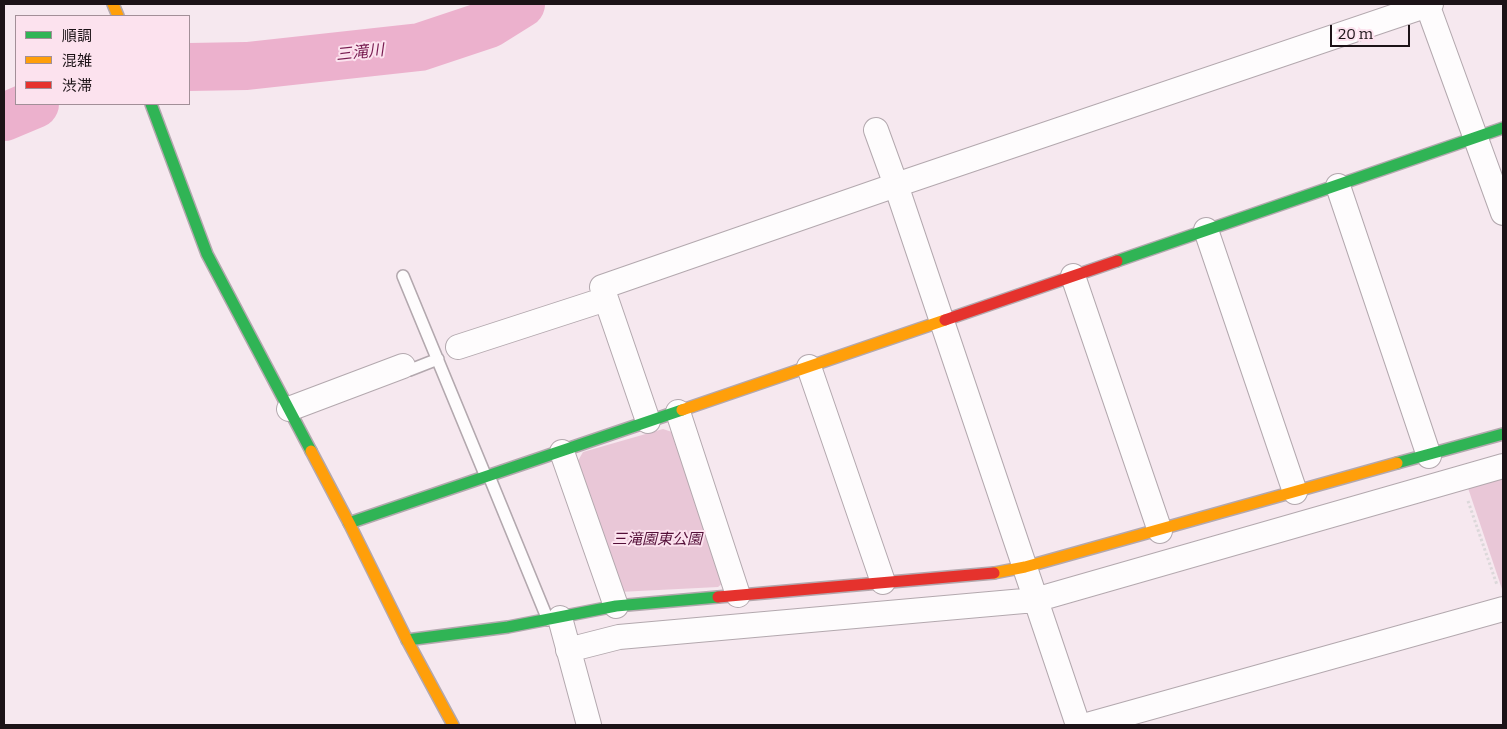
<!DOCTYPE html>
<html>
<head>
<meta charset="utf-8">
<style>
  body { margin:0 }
  #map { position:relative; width:1507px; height:729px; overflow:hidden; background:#f6e8ef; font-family:Bitter,"Noto Sans JP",serif }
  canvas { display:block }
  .frame { position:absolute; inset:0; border:5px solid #1c1317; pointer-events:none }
  .legend { position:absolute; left:15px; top:15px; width:175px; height:90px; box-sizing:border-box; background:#fce2ee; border:1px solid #a28f98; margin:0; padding:6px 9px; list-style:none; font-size:15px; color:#1c1317 }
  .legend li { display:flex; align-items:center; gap:10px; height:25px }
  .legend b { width:25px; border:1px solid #a28f98 }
  .scale { position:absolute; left:1330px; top:25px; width:80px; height:22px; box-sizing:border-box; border:2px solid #1c1317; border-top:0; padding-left:6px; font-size:15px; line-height:18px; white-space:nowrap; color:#1c1317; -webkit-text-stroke:4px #fce2ee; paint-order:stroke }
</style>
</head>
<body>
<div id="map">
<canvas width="1507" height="729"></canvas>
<div class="frame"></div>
<ul class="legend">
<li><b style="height:6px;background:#30b455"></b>順調</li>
<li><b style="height:6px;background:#ff9f0a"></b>混雑</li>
<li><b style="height:6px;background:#e5322d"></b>渋滞</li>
</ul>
<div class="scale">20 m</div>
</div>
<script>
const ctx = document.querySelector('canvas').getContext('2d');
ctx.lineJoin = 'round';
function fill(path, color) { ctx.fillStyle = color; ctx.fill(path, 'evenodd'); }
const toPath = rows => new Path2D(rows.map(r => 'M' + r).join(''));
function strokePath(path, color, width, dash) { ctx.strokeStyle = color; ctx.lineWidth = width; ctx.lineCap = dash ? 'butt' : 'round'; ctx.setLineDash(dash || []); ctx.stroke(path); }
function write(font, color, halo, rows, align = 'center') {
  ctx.font = font + ' Bitter,"Noto Sans JP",serif'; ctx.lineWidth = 4; ctx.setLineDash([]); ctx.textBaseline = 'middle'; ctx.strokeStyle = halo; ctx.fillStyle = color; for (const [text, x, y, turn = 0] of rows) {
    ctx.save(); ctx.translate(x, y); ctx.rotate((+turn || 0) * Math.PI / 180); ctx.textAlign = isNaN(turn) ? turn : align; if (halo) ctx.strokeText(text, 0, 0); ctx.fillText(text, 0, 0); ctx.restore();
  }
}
const green = toPath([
  [663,429,675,433,724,582,718,587,619,592,575,466,583,452],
  [1503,474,1503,592,1467,485]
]);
const river = toPath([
  [189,67,247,66,420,47,489,24,521,4],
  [4,117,35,104]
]);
const path = toPath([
  [1468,501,1497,585]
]);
const lane = toPath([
  [403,276,486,477],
  [403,366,410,370,438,359],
  [489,476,548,620]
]);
const street = toPath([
  [1427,4,1503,213],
  [876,130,896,185,1078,725],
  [1338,186,1429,456],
  [1206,230,1295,492],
  [1073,276,1160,531],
  [458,347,606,299],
  [809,367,883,582],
  [289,409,403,366],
  [678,412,738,595],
  [648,421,602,287,896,185,1431,4],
  [562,452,616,606],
  [560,618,589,725],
  [568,650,619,637,1035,600,1503,466],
  [1087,725,1503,609]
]);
const fast = toPath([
  [151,104,207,254,311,451],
  [1117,261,1503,128],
  [1397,463,1503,434],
  [349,523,682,410],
  [407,640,508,627,616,606,718,597]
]);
const slow = toPath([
  [113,4,118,16],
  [682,410,945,320],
  [311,451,349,523,407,640,453,725],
  [994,573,1025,567,1397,463]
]);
const jam = toPath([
  [945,320,1117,261],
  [718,597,994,573]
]);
const parkNames = [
  ["三滝園東公園",657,540]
];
const waterNames = [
  ["三滝川",360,53,-6]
];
fill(green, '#e9c7d7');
strokePath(river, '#ecb1cd', 48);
strokePath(lane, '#b3a8ae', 14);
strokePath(street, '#b3a8ae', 26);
strokePath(fast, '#b3a8ae', 14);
strokePath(slow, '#b3a8ae', 14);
strokePath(jam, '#b3a8ae', 14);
strokePath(path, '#dcd8da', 3, [2.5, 2.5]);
strokePath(lane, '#fefcfd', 11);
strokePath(street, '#fefcfd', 24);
strokePath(fast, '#30b455', 11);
strokePath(slow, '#ff9f0a', 11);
strokePath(jam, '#e5322d', 11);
write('italic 15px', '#540f38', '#fce2ee', parkNames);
write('italic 16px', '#781d51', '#fce2ee', waterNames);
</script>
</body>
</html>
